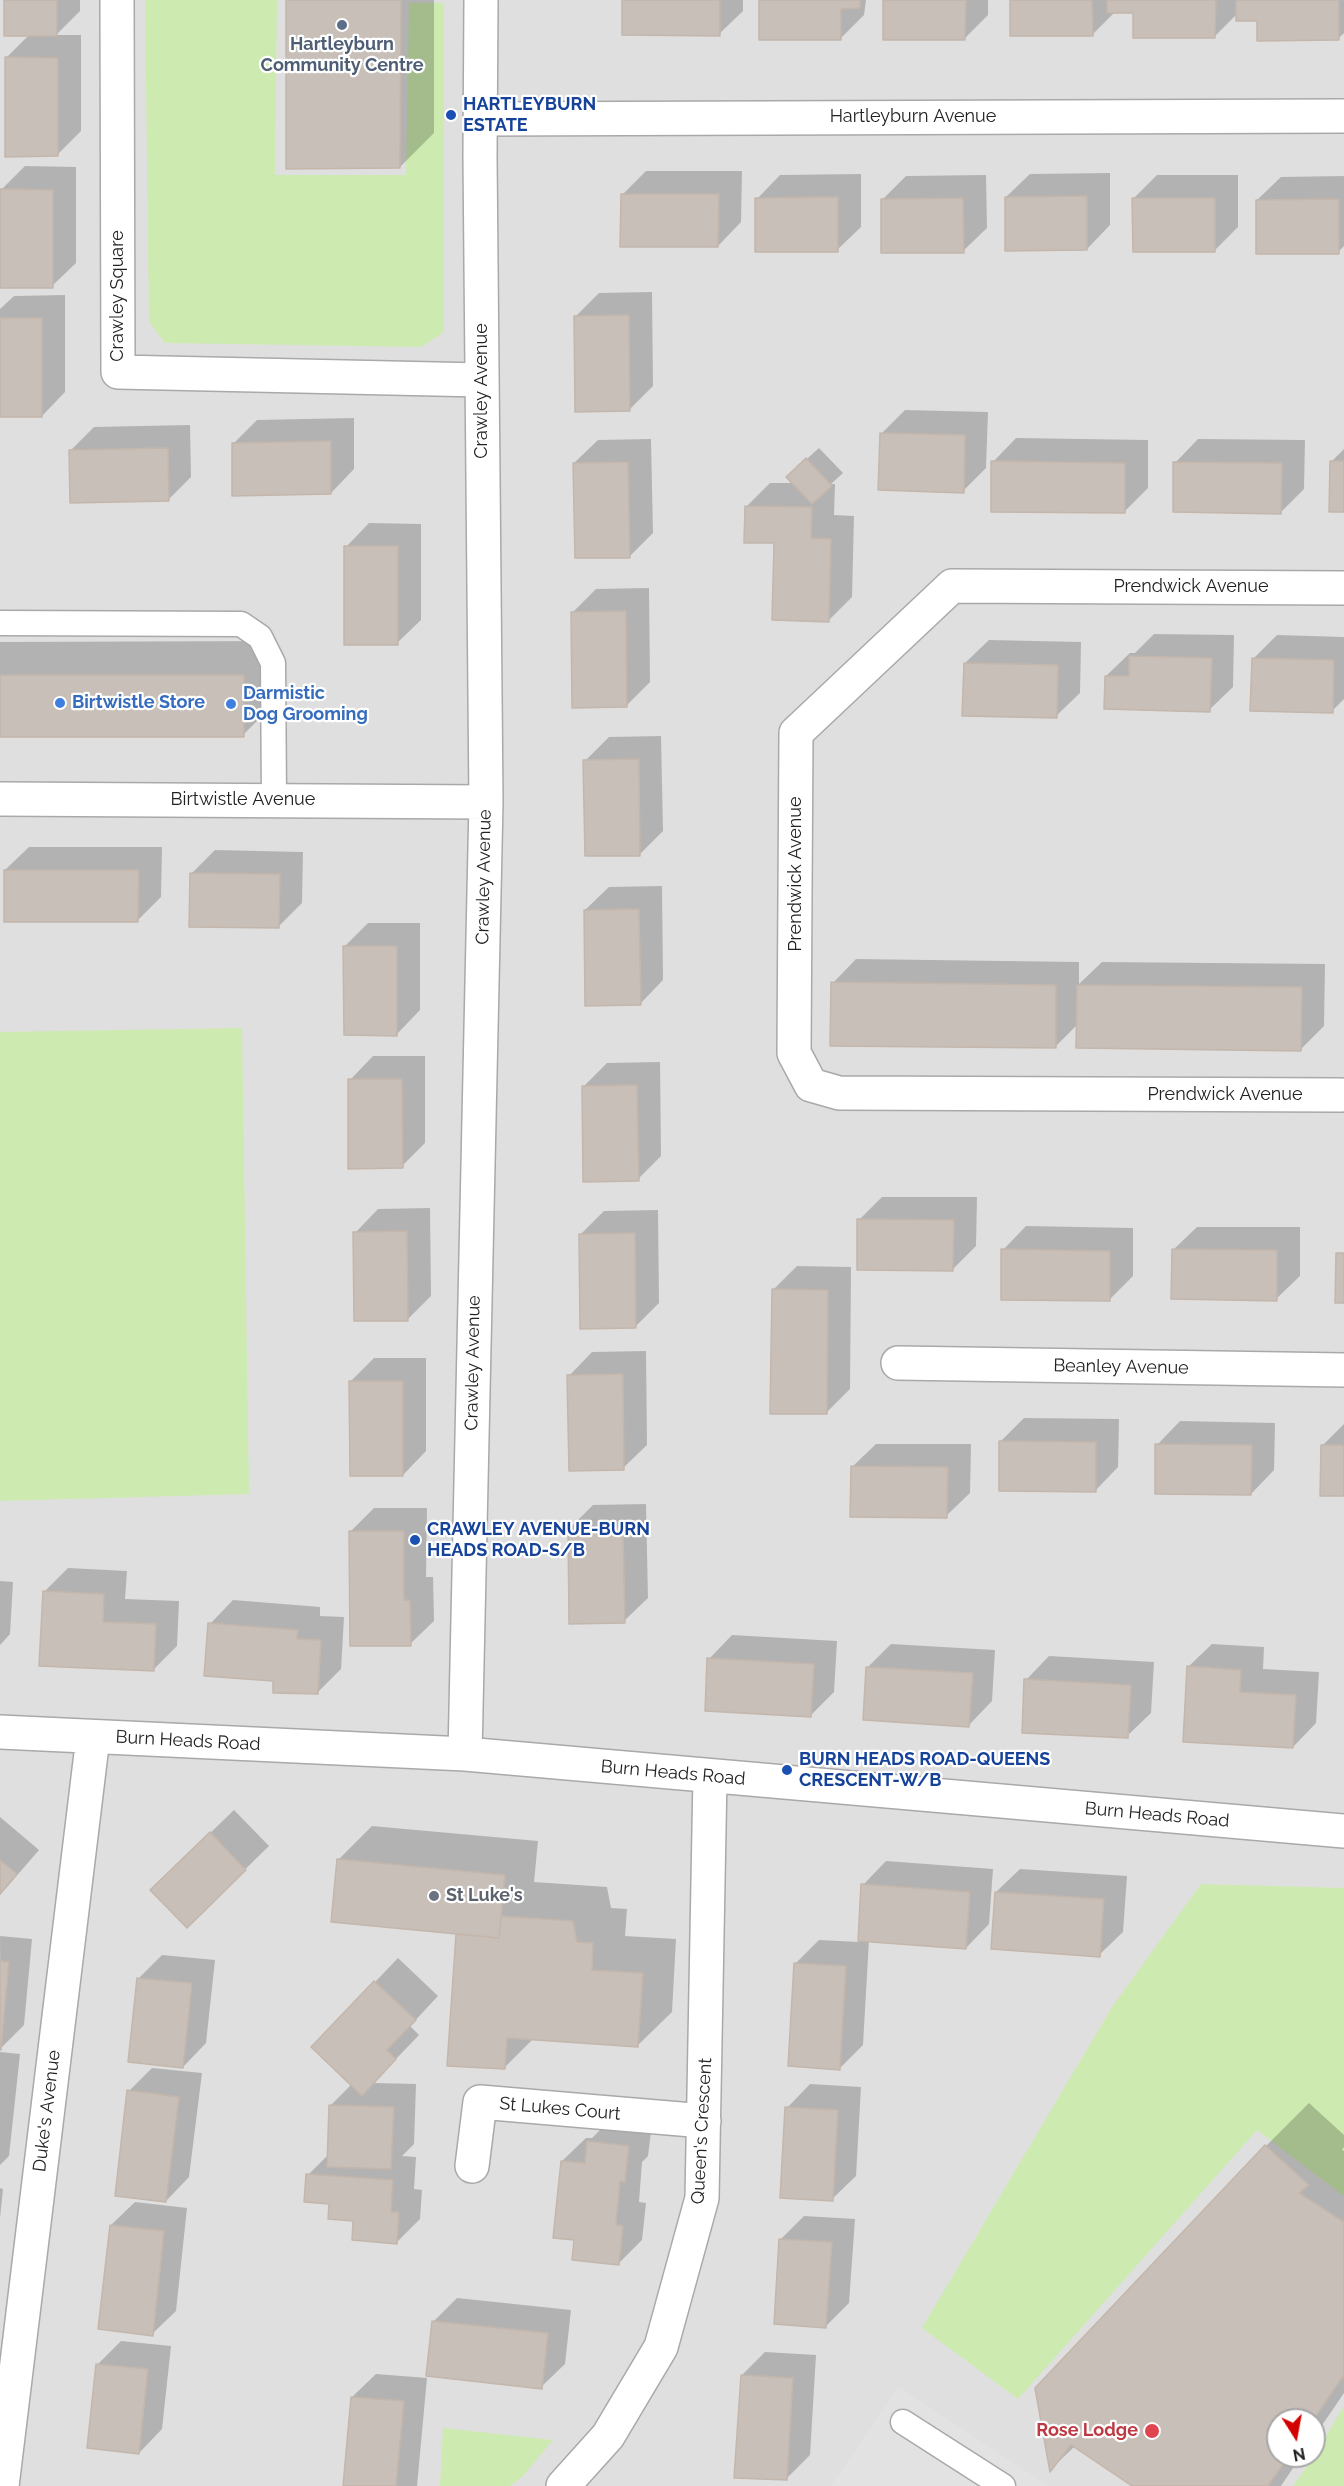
<!DOCTYPE html>
<html>
<head>
<meta charset="utf-8">
<style>
  body { margin:0 }
  #map { position:relative; width:1344px; height:2486px; overflow:hidden; background:#f2efe9; font-family:Raleway,sans-serif }
  canvas { display:block }
  .north { position:absolute; left:1266px; top:2408px; width:60px; height:60px; box-sizing:border-box; background:#fff; border:2px solid #a7a7a7; border-radius:50%; rotate:169deg; font-size:16px; font-weight:700; line-height:24px; text-align:center; color:#222 }
  .north::after { content:''; display:block; margin:auto; width:21px; height:27px; background:#d40000; clip-path:polygon(50% 0,100% 100%,50% 72%,0 100%) }
</style>
</head>
<body>
<div id="map">
<canvas width="1344" height="2486"></canvas>
<div class="north">N</div>
</div>
<script>
const ctx = document.querySelector('canvas').getContext('2d');
ctx.lineJoin = 'round';
function fill(path, color) { ctx.fillStyle = color; ctx.fill(path, 'evenodd'); }
const toPath = rows => new Path2D(rows.map(r => 'M' + r).join(''));
function strokePath(path, color, width, dash) { ctx.strokeStyle = color; ctx.lineWidth = width; ctx.lineCap = dash ? 'butt' : 'round'; ctx.setLineDash(dash || []); ctx.stroke(path); }
function write(font, color, halo, rows, align = 'center') {
  ctx.font = font + ' Raleway,sans-serif'; ctx.lineWidth = 4.5; ctx.setLineDash([]); ctx.textBaseline = 'middle'; ctx.strokeStyle = halo; ctx.fillStyle = color; for (const [text, x, y, turn = 0] of rows) {
    ctx.save(); ctx.translate(x, y); ctx.rotate((+turn || 0) * Math.PI / 180); ctx.textAlign = isNaN(turn) ? turn : align; if (halo) ctx.strokeText(text, 0, 0); ctx.fillText(text, 0, 0); ctx.restore();
  }
}
const residential = toPath([
  [0,0,1344,0,1344,2486,0,2486],
  [1278,2420,1314,2420,1314,2456,1278,2456]
]);
const grass = toPath([
  [145,0,277,0,275,175,406,175,409,3,444,3,444,332,421,347,165,343,149,322],
  [242,1028,249,1494,0,1501,0,1032],
  [1201,1884,1344,1888,1344,2196,1257,2130,1018,2399,922,2328,1112,2007],
  [1344,2406,1344,2486,1293,2486,1314,2456],
  [443,2428,553,2440,523,2476,510,2486,440,2486]
]);
const parking = toPath([
  [898,2386,1049,2486,831,2486]
]);
const shadow = toPath([
  [6,0,80,0,80,11,56,35,81,35,81,131,57,155,6,58,30,34],
  [288,0,434,0,434,133,400,167],
  [624,0,743,0,743,11,719,34],
  [760,0,866,0,864,15,841,38],
  [884,0,988,0,988,15,965,38],
  [1011,0,1344,0,1344,33,1338,39,1237,14,1215,36,1134,12,1115,12,1092,35],
  [25,166,76,167,76,263,52,286,1,190],
  [646,171,742,171,741,222,718,246,622,195],
  [1110,173,1110,225,1087,249,1006,197,1030,174],
  [861,174,861,227,837,250,757,199,780,175],
  [986,175,987,228,963,251,883,199,906,176],
  [1157,175,1238,175,1238,227,1215,250,1134,198],
  [1344,176,1344,246,1338,252,1257,200,1281,177],
  [652,292,653,386,630,409,575,317,599,293],
  [65,295,65,392,42,416,0,415,0,309,14,296],
  [905,410,988,412,986,468,963,491,881,434],
  [354,418,354,469,331,493,234,443,257,420],
  [190,425,191,477,168,500,70,451,94,427],
  [1016,438,1148,440,1148,488,1124,512,993,462],
  [651,439,653,533,629,557,574,463,598,440],
  [1198,439,1305,440,1304,489,1281,512,1175,463],
  [819,448,843,473,831,484,835,484,834,515,854,516,852,597,828,621,776,542,747,506,770,483,795,483,800,465],
  [1344,449,1344,510,1331,462],
  [369,523,421,524,421,620,397,643,346,547],
  [649,588,650,682,627,705,572,613,596,589],
  [1154,634,1234,635,1233,687,1209,710,1106,676,1130,653,1135,653],
  [1277,635,1344,637,1344,699,1332,711,1254,658],
  [989,640,1081,642,1080,693,1056,716,965,663],
  [277,641,277,701,243,735,0,735,0,642],
  [661,736,663,831,640,854,585,761,609,737],
  [29,847,162,847,161,897,137,921,5,870],
  [215,850,303,852,302,903,278,927,191,874],
  [662,886,663,980,640,1004,585,910,609,887],
  [368,923,420,923,420,1010,397,1034,344,947],
  [856,959,1079,962,1079,984,1102,962,1325,964,1324,1026,1300,1050,1078,1024,1055,1047,833,983],
  [373,1056,425,1056,425,1143,402,1166,350,1080],
  [660,1062,661,1156,638,1179,583,1087,607,1063],
  [882,1197,977,1197,976,1246,953,1269,859,1220],
  [430,1208,431,1296,407,1320,355,1233,378,1209],
  [658,1210,659,1303,635,1327,581,1234,604,1211],
  [1026,1226,1133,1228,1133,1276,1109,1300,1003,1250],
  [1197,1227,1300,1227,1300,1276,1276,1299,1173,1250],
  [797,1266,851,1267,850,1389,826,1413,773,1290],
  [646,1351,647,1445,623,1468,569,1376,592,1352],
  [374,1358,426,1358,426,1451,403,1475,351,1381],
  [1024,1418,1119,1419,1118,1467,1095,1491,1001,1441],
  [1180,1421,1275,1423,1274,1470,1251,1494,1157,1445],
  [1344,1424,1344,1494,1322,1446],
  [876,1444,971,1444,970,1493,946,1516,852,1467],
  [646,1504,648,1598,624,1621,569,1529,593,1505],
  [374,1508,427,1508,426,1577,433,1577,434,1621,410,1644,351,1531],
  [68,1568,127,1571,125,1599,179,1601,177,1646,153,1670,44,1592],
  [0,1581,13,1582,10,1634,0,1645],
  [233,1600,320,1607,320,1616,344,1617,341,1669,317,1693,274,1680,210,1624],
  [732,1635,837,1641,834,1692,811,1715,709,1659],
  [891,1644,995,1650,992,1701,969,1725,867,1668],
  [1212,1644,1264,1647,1263,1669,1319,1672,1316,1723,1293,1747,1188,1667],
  [1049,1656,1154,1662,1151,1713,1127,1736,1026,1680],
  [234,1810,269,1846,187,1926,175,1867],
  [0,1817,39,1850,0,1895],
  [372,1826,538,1841,534,1882,607,1887,611,1908,627,1909,625,1936,676,1939,672,2012,637,2046,533,2039,504,2068,449,2064,458,1932,338,1860],
  [886,1861,993,1869,989,1924,966,1948,869,1940,863,2045,840,2068,795,1964,819,1940,859,1942,863,1885],
  [1020,1869,1127,1876,1123,1932,1099,1955,996,1892],
  [0,1936,32,1939,24,2025,1,2048],
  [162,1955,215,1960,206,2043,183,2067,139,1978],
  [398,1958,438,1996,410,2026,419,2035,373,2083,416,2084,414,2144,402,2156,416,2157,414,2189,422,2190,420,2219,397,2242,331,2203,308,2175,329,2154,331,2105,352,2084,313,2047],
  [0,2052,20,2054,9,2156,0,2165],
  [152,2068,202,2073,189,2177,166,2201,129,2091],
  [810,2084,861,2087,856,2176,832,2199,787,2108],
  [1309,2103,1344,2135,1344,2147,1342,2150,1344,2151,1344,2393,1314,2437,1314,2420,1278,2420,1278,2456,1301,2456,1281,2486,1134,2486,1075,2446,1051,2469,1266,2146],
  [612,2118,652,2123,648,2156,642,2162,639,2202,646,2203,642,2240,619,2263,575,2238,562,2161,586,2138,592,2138],
  [0,2188,3,2189,0,2218],
  [135,2202,187,2208,176,2311,152,2334,111,2225],
  [804,2216,855,2219,849,2303,826,2326,781,2239],
  [457,2298,571,2310,565,2364,541,2387,434,2321],
  [121,2341,171,2346,162,2429,139,2453,97,2365],
  [765,2352,816,2355,810,2455,786,2479,742,2375],
  [376,2374,427,2378,417,2486,344,2486,352,2397]
]);
const building = toPath([
  [4,0,57,0,57,36,4,36,4,0],
  [286,0,401,0,400,168,286,169,286,0],
  [622,0,720,0,720,36,622,35,622,0],
  [759,0,860,0,860,8,841,9,841,40,759,40,759,0],
  [883,0,966,0,965,40,883,40,883,0],
  [1010,0,1092,0,1093,36,1010,36,1010,0],
  [1107,0,1216,0,1215,38,1133,38,1133,13,1107,13,1107,0],
  [1236,0,1339,0,1339,40,1257,41,1257,21,1236,21,1236,0],
  [5,57,58,58,58,156,5,157,5,57],
  [0,189,53,190,53,288,0,288,0,189],
  [621,194,719,194,718,247,620,247,621,194],
  [1087,196,1087,250,1005,251,1005,197,1087,196],
  [838,197,838,252,755,252,755,198,838,197],
  [963,198,964,253,881,253,881,199,963,198],
  [1132,198,1215,198,1215,252,1133,252,1132,198],
  [1339,199,1339,254,1256,254,1256,200,1339,199],
  [629,315,630,411,575,412,574,316,629,315],
  [0,318,42,318,42,417,0,417,0,318],
  [880,433,965,435,964,493,878,490,880,433],
  [331,441,331,494,232,496,232,443,331,441],
  [168,448,169,501,70,503,69,450,168,448],
  [806,458,832,486,812,504,786,477,806,458],
  [991,461,1125,463,1125,513,991,512,991,461],
  [1330,461,1344,461,1344,512,1329,512,1330,461],
  [628,462,630,558,575,558,573,463,628,462],
  [1173,462,1282,463,1281,514,1173,512,1173,462],
  [745,506,812,507,811,538,831,539,829,622,772,620,774,543,744,543,745,506],
  [344,546,398,546,398,645,344,645,344,546],
  [626,611,627,707,572,708,571,612,626,611],
  [1129,656,1212,658,1210,712,1104,709,1105,676,1129,676,1129,656],
  [1252,658,1334,660,1333,713,1250,711,1252,658],
  [964,663,1058,665,1057,718,962,716,964,663],
  [0,675,244,675,244,737,0,737,0,675],
  [639,759,640,856,585,856,583,760,639,759],
  [4,870,139,870,138,922,4,922,4,870],
  [190,873,280,874,279,928,189,927,190,873],
  [639,909,641,1005,585,1006,584,910,639,909],
  [343,946,397,946,397,1036,344,1035,343,946],
  [831,982,1056,985,1056,1048,830,1046,831,982],
  [1077,985,1302,987,1301,1051,1076,1048,1077,985],
  [348,1079,402,1079,403,1168,348,1169,348,1079],
  [637,1085,639,1181,583,1182,582,1086,637,1085],
  [857,1219,954,1220,953,1271,857,1270,857,1219],
  [407,1231,408,1321,354,1321,353,1232,407,1231],
  [635,1233,636,1328,580,1329,579,1234,635,1233],
  [1001,1249,1110,1251,1110,1301,1001,1300,1001,1249],
  [1172,1249,1277,1250,1277,1301,1171,1299,1172,1249],
  [1336,1253,1344,1253,1344,1303,1335,1303,1336,1253],
  [772,1289,828,1290,827,1414,770,1414,772,1289],
  [623,1374,624,1470,569,1471,567,1375,623,1374],
  [349,1381,403,1381,403,1476,350,1476,349,1381],
  [999,1441,1096,1442,1096,1492,999,1491,999,1441],
  [1155,1444,1252,1445,1251,1495,1155,1494,1155,1444],
  [1321,1445,1344,1445,1344,1496,1320,1496,1321,1445],
  [851,1466,948,1467,947,1518,850,1517,851,1466],
  [623,1527,625,1623,569,1624,568,1528,623,1527],
  [349,1531,404,1531,404,1600,410,1600,411,1646,350,1646,349,1531],
  [43,1591,104,1594,103,1622,156,1624,154,1671,39,1666,43,1591],
  [208,1623,298,1630,297,1639,321,1640,318,1694,273,1693,273,1681,204,1676,208,1623],
  [707,1658,814,1664,811,1717,705,1711,707,1658],
  [1187,1666,1241,1670,1240,1692,1296,1695,1293,1748,1183,1742,1187,1666],
  [866,1667,973,1673,969,1727,863,1720,866,1667],
  [1024,1679,1131,1685,1128,1738,1022,1733,1024,1679],
  [210,1832,246,1870,187,1928,150,1890,210,1832],
  [337,1859,505,1875,499,1938,331,1922,337,1859],
  [0,1860,17,1874,0,1894,0,1860],
  [861,1884,970,1892,966,1949,858,1941,861,1884],
  [995,1892,1104,1899,1100,1957,991,1949,995,1892],
  [501,1916,573,1921,577,1942,593,1943,592,1970,643,1973,638,2047,507,2038,505,2069,447,2066,456,1934,499,1938,501,1916],
  [0,1961,9,1962,1,2050,0,2050,0,1961],
  [794,1963,846,1966,840,2070,788,2066,794,1963],
  [137,1978,192,1983,183,2068,128,2062,137,1978],
  [374,1981,416,2020,387,2050,396,2059,362,2096,311,2047,374,1981],
  [127,2090,179,2097,166,2202,115,2196,127,2090],
  [329,2105,394,2107,391,2169,327,2167,329,2105],
  [785,2107,838,2110,833,2201,780,2198,785,2107],
  [587,2141,629,2146,625,2182,620,2181,616,2225,623,2226,619,2265,572,2260,574,2240,553,2238,561,2161,585,2163,587,2141],
  [1265,2145,1309,2185,1299,2193,1344,2222,1344,2375,1313,2420,1278,2420,1278,2456,1289,2456,1268,2486,1132,2486,1071,2445,1050,2472,1035,2388,1265,2145],
  [306,2174,393,2180,391,2212,399,2212,397,2244,352,2240,353,2221,328,2219,329,2204,304,2202,306,2174],
  [110,2225,164,2231,153,2336,98,2329,110,2225],
  [779,2239,832,2242,826,2328,774,2324,779,2239],
  [432,2321,548,2333,542,2389,426,2376,432,2321],
  [96,2364,148,2369,139,2454,87,2448,96,2364],
  [741,2375,793,2378,787,2480,734,2478,741,2375],
  [351,2397,404,2401,396,2486,343,2486,351,2397]
]);
const lane = toPath([
  [0,623,241,624,260,637,273,663,274,800],
  [903,2422,1003,2486]
]);
const street = toPath([
  [117,0,118,372,481,380],
  [481,119,1344,116],
  [0,799,486,802],
  [1341,1095,839,1093,811,1085,794,1053,796,733,952,586,1344,588],
  [898,1363,1344,1370],
  [0,1732,465,1754,1344,1831],
  [465,1754,486,802,480,156,481,0],
  [472,2166,480,2102,704,2121],
  [2,2486,93,1737],
  [563,2486,608,2436,661,2347,702,2198,710,1776]
]);
const markers = [
  [342,25,6,"#5c6f8a"],
  [451,115,6,"#1a4fb4"],
  [60,703,6,"#3f7fe0"],
  [231,704,6,"#3f7fe0"],
  [415,1540,6,"#1a4fb4"],
  [787,1770,6,"#1a4fb4"],
  [434,1896,6,"#6b7280"],
  [1152,2431,8,"#e0444e"]
];
const serviceNames = [
  ["Hartleyburn",342,45],
  ["Community Centre",342,66]
];
const transitNames = [
  ["HARTLEYBURN",463,105],
  ["ESTATE",463,126],
  ["CRAWLEY AVENUE-BURN",427,1530],
  ["HEADS ROAD-S/B",427,1551],
  ["BURN HEADS ROAD-QUEENS",799,1760],
  ["CRESCENT-W/B",799,1781]
];
const streetNames = [
  ["Hartleyburn Avenue",913,117],
  ["Crawley Square",118,296,-90],
  ["Crawley Avenue",482,391,-90],
  ["Prendwick Avenue",1191,587],
  ["Birtwistle Avenue",243,800],
  ["Prendwick Avenue",796,874,-90],
  ["Crawley Avenue",484,877,-89],
  ["Prendwick Avenue",1225,1095],
  ["Crawley Avenue",473,1363,-89],
  ["Beanley Avenue",1121,1367,1],
  ["Burn Heads Road",188,1741,3],
  ["Burn Heads Road",673,1773,5],
  ["Burn Heads Road",1157,1815,5],
  ["St Lukes Court",560,2109,5],
  ["Duke's Avenue",47,2111,-83],
  ["Queen's Crescent",702,2131,-87]
];
const shopNames = [
  ["Darmistic",243,694],
  ["Dog Grooming",243,715],
  ["Birtwistle Store",72,703]
];
const worshipNames = [
  ["St Luke's",446,1896]
];
const healthNames = [
  ["Rose Lodge",1138,2431]
];
fill(residential, '#e0dfdf');
fill(grass, '#cdebb0');
fill(parking, '#e2e2e2');
fill(shadow, '#0003');
fill(building, '#c7bfb8');
strokePath(building, '#c4b6ab', 1.5);
strokePath(lane, '#a9a9a9', 27);
strokePath(street, '#a9a9a9', 36);
strokePath(lane, '#fff', 24);
strokePath(street, '#fff', 33);
for (const [x, y, r, color] of markers) { const dot = new Path2D(); dot.arc(x, y, r, 0, 2 * Math.PI); ctx.fillStyle = color; ctx.fill(dot); strokePath(dot, '#fff', 2); }
write('bold 18px', '#4e5e75', '#fff', serviceNames);
write('bold 18px', '#164399', '#fff', transitNames, 'left');
write('18px', '#222', '#fff', streetNames);
write('bold 18px', '#366cbe', '#fff', shopNames, 'left');
write('bold 18px', '#5b616d', '#fff', worshipNames, 'left');
write('bold 18px', '#be3a42', '#fff', healthNames, 'right');
</script>
</body>
</html>
